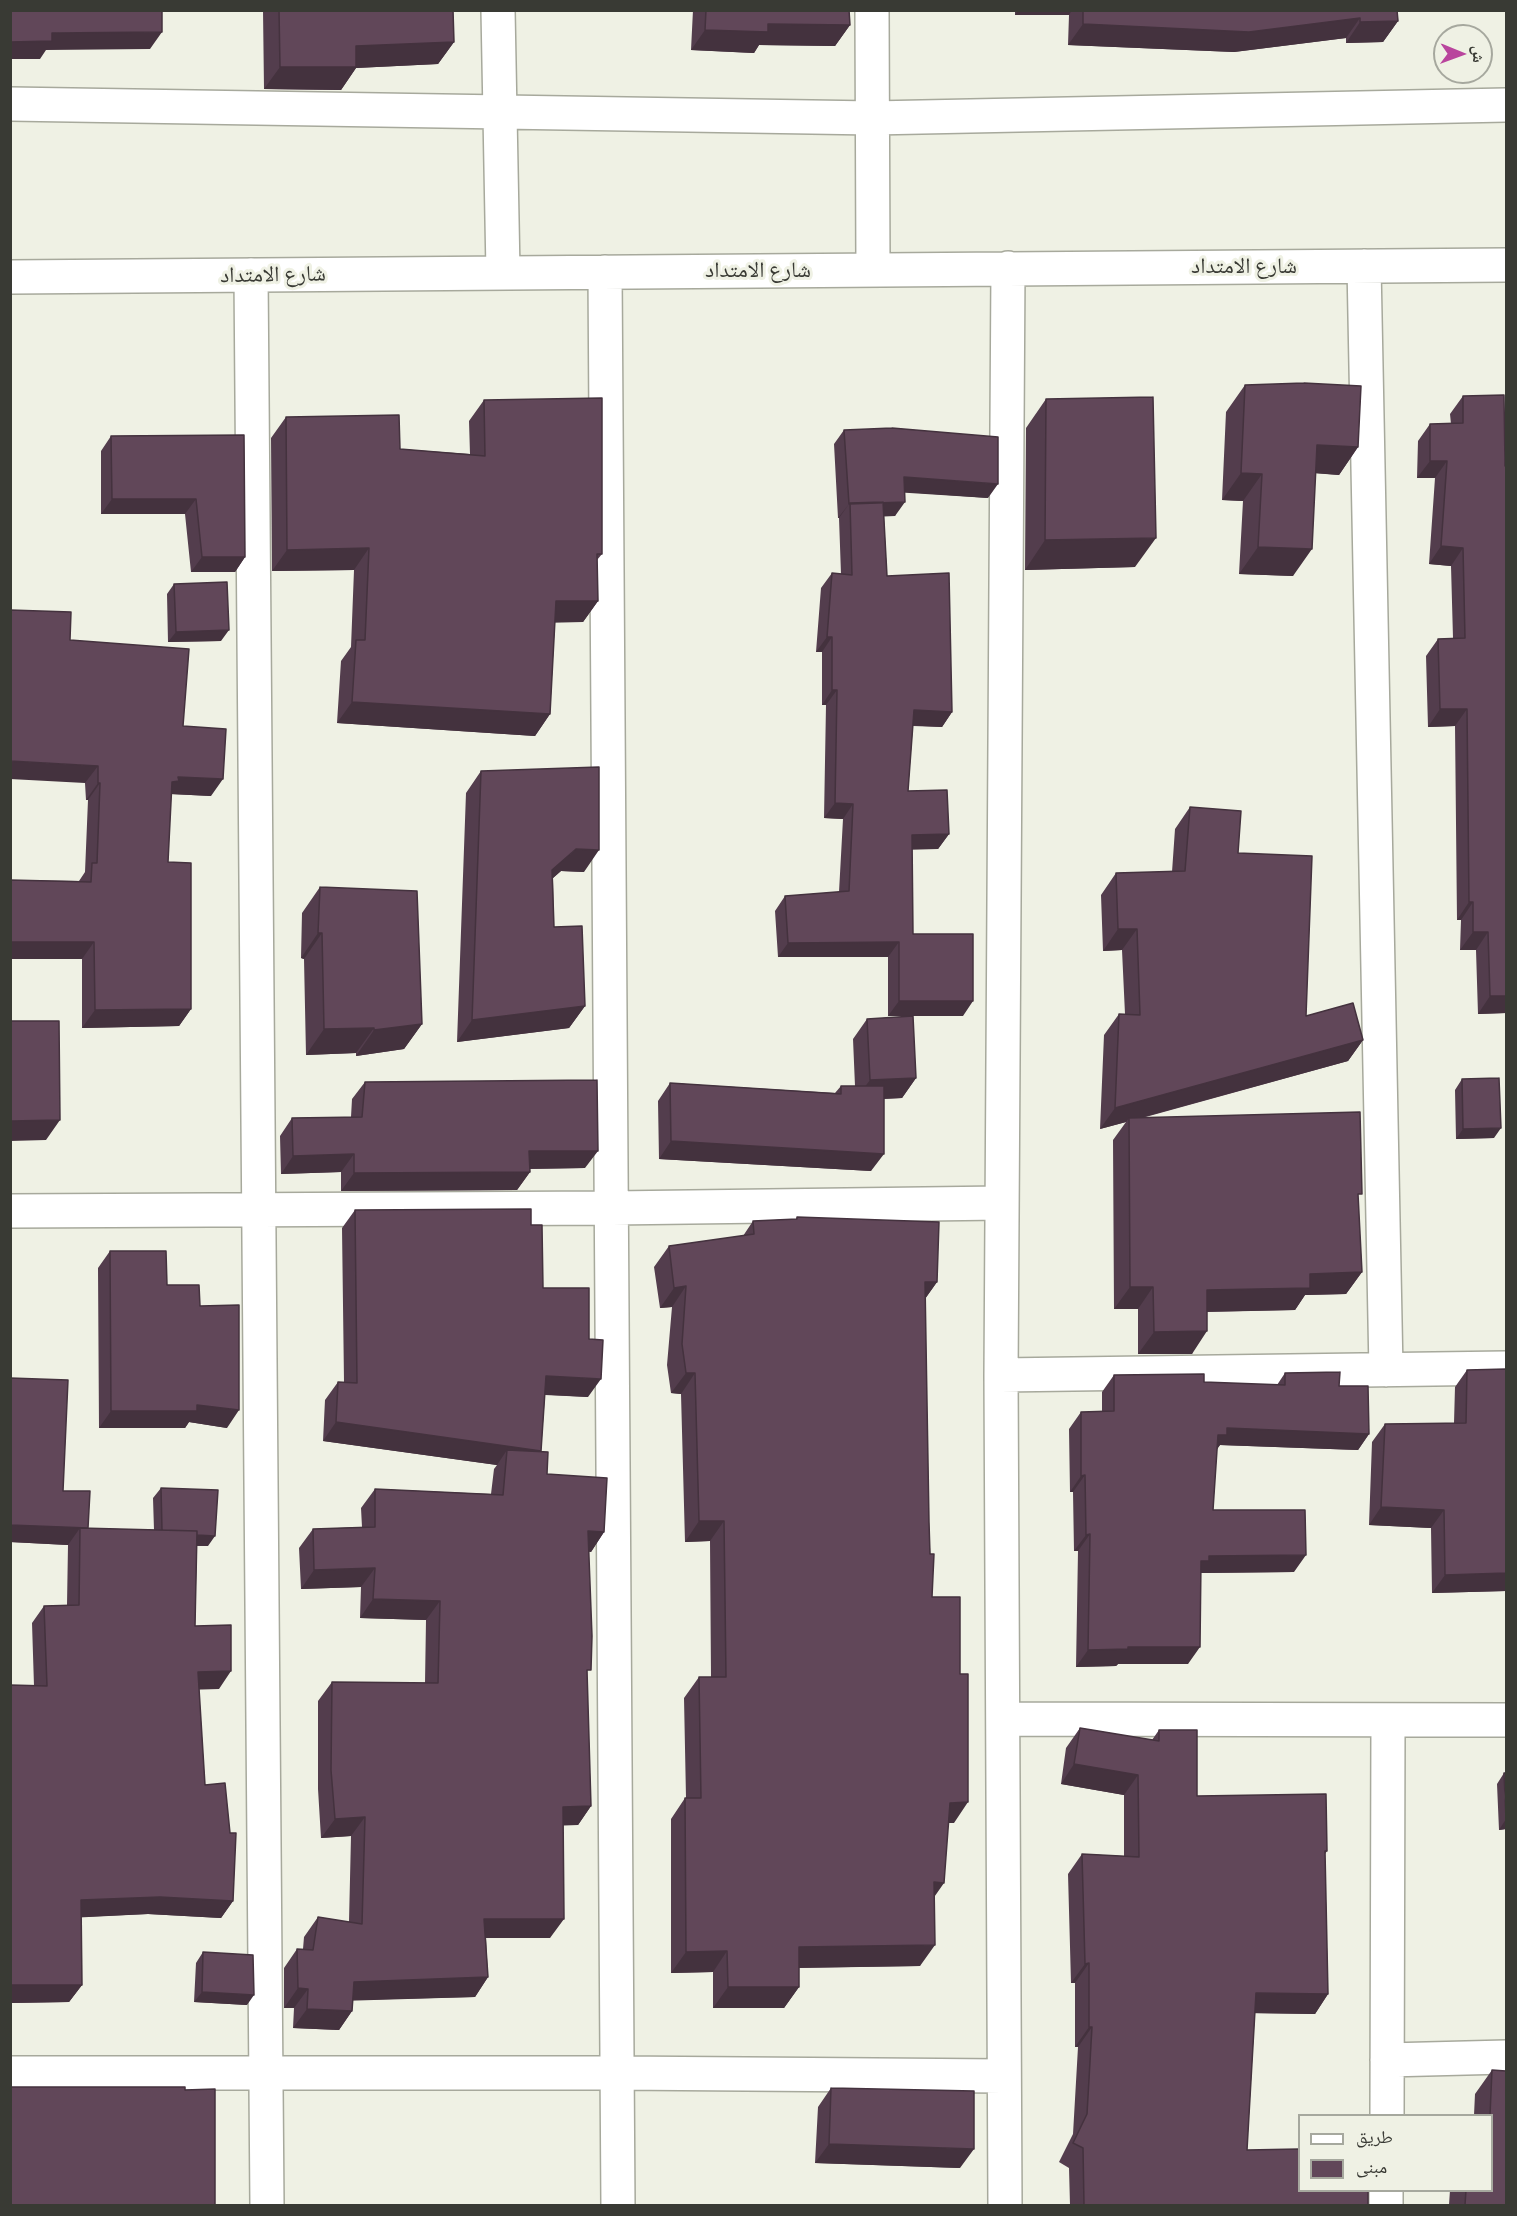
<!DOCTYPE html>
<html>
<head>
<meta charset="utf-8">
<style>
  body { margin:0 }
  #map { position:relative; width:1517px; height:2216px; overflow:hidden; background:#eff1e4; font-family:"PT Sans Narrow","Noto Naskh Arabic",sans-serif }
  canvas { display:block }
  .frame { position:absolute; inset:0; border:12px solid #393a34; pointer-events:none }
  .legend { position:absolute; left:1298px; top:2114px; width:195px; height:78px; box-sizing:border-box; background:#eff1e4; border:2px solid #a6a89e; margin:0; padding:8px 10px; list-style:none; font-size:18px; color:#393a34 }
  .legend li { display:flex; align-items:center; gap:12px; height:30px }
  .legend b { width:30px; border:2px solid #a6a89e }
  .north { position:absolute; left:1433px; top:24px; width:60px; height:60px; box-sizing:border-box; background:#eff1e4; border:2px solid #a6a89e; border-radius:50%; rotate:91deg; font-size:16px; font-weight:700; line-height:24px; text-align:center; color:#393a34 }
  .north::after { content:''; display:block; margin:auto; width:21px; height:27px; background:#b9459d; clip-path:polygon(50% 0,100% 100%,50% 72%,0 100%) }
</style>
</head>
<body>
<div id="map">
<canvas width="1517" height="2216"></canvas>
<div class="frame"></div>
<ul class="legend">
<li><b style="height:8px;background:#fff"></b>طريق</li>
<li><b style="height:16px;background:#614759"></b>مبنى</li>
</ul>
<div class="north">ش</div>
</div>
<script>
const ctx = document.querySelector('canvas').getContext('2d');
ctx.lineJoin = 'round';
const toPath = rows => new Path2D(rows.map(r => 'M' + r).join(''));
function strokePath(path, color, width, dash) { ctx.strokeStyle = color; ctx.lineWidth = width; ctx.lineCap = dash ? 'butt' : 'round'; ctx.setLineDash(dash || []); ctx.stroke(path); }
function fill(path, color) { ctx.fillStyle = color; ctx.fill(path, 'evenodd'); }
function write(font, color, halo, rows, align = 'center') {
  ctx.font = font + ' "PT Sans Narrow","Noto Naskh Arabic",sans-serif'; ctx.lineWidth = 6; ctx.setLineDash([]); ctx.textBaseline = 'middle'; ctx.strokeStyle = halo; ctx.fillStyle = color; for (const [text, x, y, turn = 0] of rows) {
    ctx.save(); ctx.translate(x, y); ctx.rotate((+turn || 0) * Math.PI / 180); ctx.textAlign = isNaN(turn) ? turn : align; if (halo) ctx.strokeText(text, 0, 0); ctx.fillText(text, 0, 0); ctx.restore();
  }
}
const minor = toPath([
  [498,10,503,272],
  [872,10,873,270],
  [10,104,873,118,1506,105],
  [1364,266,1386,1370],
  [605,272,618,2206],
  [251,275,267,2206],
  [10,277,1506,265],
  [10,1211,612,1208,1002,1203],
  [1001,1375,1506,1368],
  [1004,1719,1506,1720],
  [1387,2060,1506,2057],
  [10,2073,617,2073,1003,2076],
  [1387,2116,1388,1720],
  [1005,2206,1001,1375,1008,268],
  [1386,2206,1386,2190]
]);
const wall = toPath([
  [263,10,453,10,454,42,438,64,356,68,341,90,264,89],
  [693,10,849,10,850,25,835,46,759,45,754,53,691,50],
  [1015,10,1397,10,1398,21,1383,42,1346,43,1346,38,1234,52,1068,45,1069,15,1015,15],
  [1245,385,1358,447,1339,475,1316,473,1293,576,1239,574,1243,501,1222,500,1226,412],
  [1463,396,1505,466,1506,466,1506,1013,1478,1014,1476,950,1460,950,1461,920,1457,920,1455,726,1428,727,1426,656,1438,639,1453,638,1451,566,1429,564,1435,478,1417,478,1418,441,1430,424,1451,424,1450,414],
  [1046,399,1135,567,1025,570,1026,428],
  [484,400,602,554,597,560,598,601,583,622,555,622,550,714,535,736,337,723,341,661,351,647,354,570,272,571,271,438,286,417,400,449,470,454,469,421],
  [844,430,988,498,905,492,895,516,884,516,887,576,952,712,942,727,913,726,908,791,949,834,938,849,912,849,913,934,963,1016,888,1016,888,957,778,957,775,911,785,896,839,892,843,819,824,818,826,705,822,705,822,652,816,652,821,588,832,573,841,574,839,518,838,518,834,444],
  [244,435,245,557,235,572,191,572,185,514,101,514,101,451,111,436],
  [174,584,221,641,168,642,167,594],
  [70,640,183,726,211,796,171,794,168,862,191,1009,179,1026,82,1028,82,959,10,959,10,880,79,881,85,872,88,800,86,800,85,783],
  [481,771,584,872,561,871,553,878,554,927,585,1006,569,1028,457,1042,466,793],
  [1190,807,1238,853,1306,1016,1363,1040,1348,1061,1142,1118,1358,1199,1362,1272,1346,1294,1305,1295,1295,1310,1207,1312,1192,1354,1138,1354,1138,1309,1114,1309,1113,1140,1126,1122,1100,1129,1104,1035,1119,1014,1125,1014,1122,950,1103,951,1101,895,1116,873,1172,872,1175,829],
  [320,887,422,1024,404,1049,356,1056,356,1053,306,1055,304,959,301,958,302,913],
  [867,1019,916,1078,902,1098,884,1099,871,1171,659,1159,658,1101,670,1083,835,1093,841,1086,855,1086,853,1039],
  [1462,1079,1494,1138,1456,1139,1455,1090],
  [365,1082,585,1168,529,1169,530,1172,517,1190,341,1191,341,1172,281,1174,280,1136,292,1118,351,1117,352,1099],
  [355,1210,531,1225,543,1288,588,1397,545,1395,541,1452,547,1474,604,1532,591,1552,589,1551,587,1676,591,1806,578,1825,563,1825,550,1938,486,1938,488,1977,475,1997,353,2000,352,2011,339,2030,293,2028,294,2008,284,2008,284,1968,297,1949,303,1949,304,1937,318,1917,349,1922,351,1836,321,1838,318,1789,318,1701,332,1682,425,1683,426,1620,360,1618,361,1587,301,1589,299,1548,313,1529,362,1527,361,1508,375,1489,491,1494,494,1469,497,1465,323,1441,325,1400,338,1382,344,1382,342,1228],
  [797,1217,937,1282,925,1299,929,1522,932,1597,954,1823,948,1823,920,1966,799,1968,799,1987,784,2008,713,2008,713,1972,671,1973,671,1819,685,1798,686,1798,684,1698,699,1677,711,1677,710,1541,685,1542,681,1394,671,1393,667,1365,672,1307,660,1308,654,1267,669,1246,743,1236,753,1221,796,1219],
  [110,1251,200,1306,227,1428,189,1422,185,1428,99,1428,98,1268],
  [1506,1369,1506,1591,1432,1593,1431,1528,1369,1525,1372,1442,1385,1424,1454,1423,1455,1387,1467,1370],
  [1285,1373,1339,1386,1369,1434,1358,1450,1220,1445,1217,1449,1213,1510,1294,1572,1201,1573,1188,1664,1118,1664,1116,1666,1076,1667,1078,1551,1074,1551,1073,1492,1070,1492,1069,1429,1081,1412,1102,1412,1102,1392,1114,1375,1204,1382,1277,1385],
  [10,1378,63,1491,88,1528,154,1530,153,1498,161,1488,208,1546,197,1546,195,1626,219,1689,199,1689,205,1785,233,1901,221,1918,148,1914,81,1917,82,1985,69,2002,10,2003,10,1685,34,1686,32,1623,44,1606,67,1605,68,1545,10,1542],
  [1080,1728,1152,1740,1159,1730,1197,1796,1327,1851,1325,1854,1328,1994,1315,2014,1255,2013,1247,2150,1299,2190,1368,2205,1070,2205,1069,2168,1059,2162,1073,2134,1078,2047,1075,2047,1075,1983,1071,1983,1068,1874,1082,1854,1124,1856,1124,1795,1061,1784,1066,1748],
  [1504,1773,1506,1829,1499,1830,1497,1784],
  [203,1952,247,2005,194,2002,196,1963],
  [1492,2070,1506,2205,1449,2205,1450,2190,1491,2190,1491,2115,1474,2115,1475,2094],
  [831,2088,960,2168,815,2163,818,2107]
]);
const shadedWall = toPath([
  [1018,10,1072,10,1069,15,1015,15],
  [1360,18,1346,38,1234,52,1068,45,1083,24],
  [1398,21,1383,42,1346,43,1360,22],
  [768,24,850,25,835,46,759,45,754,53,691,50,705,30],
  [162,32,150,49,46,50,40,59,10,59,10,42,52,33],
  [454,42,438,64,356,68,341,90,264,89,280,67,356,46],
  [1317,445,1358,447,1339,475,1298,472],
  [1430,461,1447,461,1435,478,1417,478],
  [1241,473,1262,474,1243,501,1222,500],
  [904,477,998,484,988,498,894,492],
  [112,499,196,499,185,514,101,514],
  [905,502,895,516,850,518,850,504],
  [849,504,839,518,838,518],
  [1156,538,1135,567,1025,570,1045,540],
  [1441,546,1463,548,1451,566,1429,564],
  [1258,547,1312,549,1293,576,1239,574],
  [369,548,354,570,272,571,287,550],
  [202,557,245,557,235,572,191,572],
  [556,601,598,601,583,622,541,623],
  [229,630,221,641,168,642,176,632],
  [827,637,832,637,822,652,816,652],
  [832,690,837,690,826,705,822,705],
  [352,702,550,714,535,736,337,723],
  [1440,709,1467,709,1455,726,1428,727],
  [914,710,952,712,942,727,903,725],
  [10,761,98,766,85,783,10,779],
  [178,777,223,779,211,796,170,794,172,782],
  [98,783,100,783,88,800,86,800],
  [835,803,853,804,843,819,824,818],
  [949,834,938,849,901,850,912,835],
  [576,849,599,850,584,872,561,871,537,892,552,870],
  [1469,902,1473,902,1461,920,1457,920],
  [1118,929,1137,929,1122,950,1103,951],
  [1473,932,1488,932,1476,950,1460,950],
  [318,933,322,933,304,959,301,958],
  [10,942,94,942,82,959,10,959],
  [899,942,888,957,778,957,788,943],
  [1490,996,1506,996,1506,1013,1478,1014],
  [899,1001,973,1001,963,1016,888,1016],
  [585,1006,569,1028,457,1042,472,1020],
  [191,1009,179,1026,82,1028,95,1010],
  [422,1024,404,1049,356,1056,374,1030],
  [374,1028,356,1053,306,1055,324,1029],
  [1363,1040,1348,1061,1129,1121,1129,1118,1126,1122,1100,1129,1115,1108],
  [916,1078,902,1098,855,1100,870,1080],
  [60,1120,46,1140,10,1141,10,1121],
  [1501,1128,1494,1138,1456,1139,1463,1129],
  [671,1141,884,1154,871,1171,659,1159],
  [529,1151,598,1151,585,1168,517,1169],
  [354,1154,341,1172,281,1174,293,1156],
  [530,1172,517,1190,341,1191,354,1173],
  [1362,1272,1346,1294,1305,1295,1295,1310,1192,1312,1207,1290,1310,1274],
  [925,1282,937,1282,922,1303],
  [686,1286,672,1307,660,1308,674,1288],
  [1130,1287,1153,1287,1138,1309,1114,1309],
  [1207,1331,1192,1354,1138,1354,1154,1332],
  [686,1373,695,1373,681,1394,671,1393],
  [546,1376,601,1379,588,1397,533,1394],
  [197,1405,239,1410,227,1428,189,1422,185,1428,99,1428,111,1411],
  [336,1422,541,1451,528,1469,507,1450,497,1465,323,1441],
  [1227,1428,1369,1434,1358,1450,1220,1445,1215,1452,1218,1435],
  [1085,1475,1073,1492,1070,1492,1081,1476],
  [1381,1507,1444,1510,1431,1528,1369,1525],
  [699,1521,724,1521,710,1541,685,1542],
  [10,1525,80,1528,68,1545,10,1542],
  [588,1531,604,1532,591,1552,574,1551],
  [162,1533,215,1536,208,1546,155,1544],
  [1090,1534,1078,1551,1074,1551,1086,1535],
  [1306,1555,1294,1572,1200,1573,1201,1561,1209,1556],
  [375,1568,361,1587,301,1589,314,1570],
  [1506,1573,1506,1591,1432,1593,1445,1575],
  [373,1599,440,1601,426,1620,360,1618],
  [1128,1647,1200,1647,1188,1664,1118,1664,1116,1666,1076,1667,1088,1650],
  [231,1671,219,1689,185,1690,198,1672],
  [1074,1764,1138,1775,1124,1795,1061,1784],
  [968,1802,954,1823,935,1823,950,1803],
  [591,1806,578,1825,550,1826,563,1807],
  [365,1817,351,1836,321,1838,335,1819],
  [1506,1819,1506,1829,1499,1830],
  [934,1882,944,1883,930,1903],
  [160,1897,233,1901,221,1918,148,1914,69,1918,81,1900],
  [484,1919,564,1919,550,1938,471,1938],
  [935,1945,920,1966,784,1968,799,1947],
  [727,1951,713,1972,671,1973,686,1952],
  [1089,1963,1075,1983,1071,1983,1085,1964],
  [488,1977,475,1997,340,2001,354,1982],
  [11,1985,82,1985,69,2002,10,2003,10,1986],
  [728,1987,799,1987,784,2008,713,2008],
  [298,1988,308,1989,294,2008,284,2008],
  [202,1992,254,1995,247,2005,194,2002],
  [1256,1993,1328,1994,1315,2014,1242,2013],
  [307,2009,352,2011,339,2030,293,2028],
  [1089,2027,1092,2027,1078,2047,1075,2047],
  [829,2144,974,2149,960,2168,815,2163]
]);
const building = toPath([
  [10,10,162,10,162,32,52,33,52,41,10,42,10,10],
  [279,10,453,10,454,42,356,46,356,67,280,67,279,10],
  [706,10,849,10,850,25,768,24,768,32,705,30,706,10],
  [1083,10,1397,10,1398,21,1360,22,1360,18,1249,32,1083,24,1083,10],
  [1304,383,1361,386,1358,447,1317,445,1312,549,1258,547,1262,474,1241,473,1245,385,1304,383],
  [1504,395,1505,466,1506,466,1506,996,1490,996,1488,932,1473,932,1473,902,1469,902,1467,709,1440,709,1438,639,1465,638,1463,548,1441,546,1447,461,1430,461,1430,424,1463,423,1463,396,1504,395],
  [1153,397,1156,538,1045,540,1046,399,1153,397],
  [602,398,602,554,597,554,598,601,556,601,550,714,352,702,356,640,365,640,369,548,287,550,286,417,399,415,400,449,485,456,484,400,602,398],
  [892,428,998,437,998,484,904,477,905,502,849,504,844,430,892,428],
  [244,435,245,557,202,557,196,499,112,499,111,436,244,435],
  [883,502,887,576,949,573,952,712,914,710,908,791,947,790,949,834,912,835,913,934,973,934,973,1001,899,1001,899,942,788,943,785,896,849,891,853,804,835,803,837,690,832,690,832,637,827,637,832,573,852,575,850,503,883,502],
  [227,582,229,630,176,632,174,584,227,582],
  [10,610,71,612,70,640,189,649,183,726,226,729,223,779,178,777,179,781,172,782,168,862,191,863,191,1009,95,1010,94,942,10,942,10,880,91,882,92,863,97,863,100,783,98,783,98,766,10,761,10,610],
  [599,767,599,850,576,849,552,870,554,927,582,926,585,1006,472,1020,481,771,599,767],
  [1190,807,1241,811,1238,853,1312,856,1306,1016,1353,1003,1363,1040,1115,1108,1119,1014,1140,1015,1137,929,1118,929,1116,873,1185,871,1190,807],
  [320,887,417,891,422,1024,374,1030,374,1028,324,1029,322,933,318,933,320,887],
  [913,1016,916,1078,870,1080,867,1019,913,1016],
  [10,1021,59,1021,60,1120,10,1121,10,1021],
  [1499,1078,1501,1128,1463,1129,1462,1079,1499,1078],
  [597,1080,598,1151,529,1151,530,1172,354,1173,354,1154,293,1156,292,1118,362,1117,365,1082,597,1080],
  [670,1083,841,1094,841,1086,884,1086,884,1154,671,1141,670,1083],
  [1360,1112,1362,1194,1358,1194,1362,1272,1310,1274,1310,1288,1207,1290,1207,1331,1154,1332,1153,1287,1130,1287,1129,1118,1360,1112],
  [531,1209,531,1225,542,1225,543,1288,589,1288,589,1339,603,1340,601,1379,546,1376,541,1451,336,1422,338,1382,357,1383,355,1210,531,1209],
  [797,1217,939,1222,937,1282,925,1282,929,1522,930,1554,934,1554,932,1597,960,1597,960,1674,968,1674,968,1802,950,1803,944,1883,934,1882,935,1945,799,1947,799,1987,728,1987,727,1951,686,1952,685,1798,701,1798,699,1677,726,1677,724,1521,699,1521,695,1373,686,1373,682,1344,686,1286,674,1288,669,1246,754,1234,753,1221,797,1219,797,1217],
  [110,1251,166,1251,167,1285,199,1285,200,1306,239,1305,239,1410,197,1405,197,1411,111,1411,110,1251],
  [1506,1369,1506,1573,1445,1575,1444,1510,1381,1507,1385,1424,1466,1423,1467,1370,1506,1369],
  [1340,1372,1339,1386,1368,1386,1369,1434,1227,1428,1227,1435,1218,1435,1213,1510,1305,1510,1306,1555,1209,1556,1209,1561,1201,1561,1200,1647,1128,1647,1128,1649,1088,1650,1090,1534,1086,1535,1085,1475,1081,1476,1081,1412,1114,1411,1114,1375,1204,1374,1204,1382,1285,1385,1285,1373,1340,1372],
  [10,1378,68,1380,63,1491,90,1491,88,1528,10,1525,10,1378],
  [507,1450,548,1452,547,1474,607,1478,604,1532,588,1531,592,1636,591,1670,587,1670,591,1806,563,1807,564,1919,484,1919,488,1977,354,1982,352,2011,307,2009,308,1989,298,1988,297,1949,313,1950,318,1917,362,1924,365,1817,335,1819,331,1770,332,1682,438,1683,440,1601,373,1599,375,1568,314,1570,313,1529,375,1527,375,1489,503,1495,507,1450],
  [161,1488,218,1490,215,1536,197,1535,197,1531,162,1530,161,1488],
  [80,1528,197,1531,195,1626,231,1625,231,1671,198,1672,205,1785,225,1783,230,1833,236,1833,233,1901,160,1897,81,1900,82,1985,11,1985,10,1685,47,1686,44,1606,79,1605,80,1528],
  [1080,1728,1159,1741,1159,1730,1197,1730,1197,1796,1326,1794,1327,1851,1325,1851,1328,1994,1256,1993,1247,2150,1299,2149,1299,2190,1368,2190,1368,2205,1084,2205,1083,2148,1073,2143,1087,2114,1092,2027,1089,2027,1089,1963,1085,1964,1082,1854,1139,1857,1138,1775,1074,1764,1080,1728],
  [1504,1773,1506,1773,1506,1819,1504,1773],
  [203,1952,253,1955,254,1995,202,1992,203,1952],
  [1492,2070,1506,2071,1506,2205,1465,2205,1466,2190,1491,2190,1491,2115,1490,2115,1492,2070],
  [10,2087,185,2087,185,2090,215,2089,215,2205,10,2205,10,2087],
  [831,2088,974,2091,974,2149,829,2144,831,2088]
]);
const streetNames = [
  ["شارع الامتداد",1244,267],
  ["شارع الامتداد",758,271],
  ["شارع الامتداد",273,275,-1]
];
strokePath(minor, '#a7a99c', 36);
strokePath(minor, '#fff', 33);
fill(wall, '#533d4d');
fill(shadedWall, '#44323e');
fill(building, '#614759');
strokePath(building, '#44323e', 1.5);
write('22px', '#393a34', '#eff1e4', streetNames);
</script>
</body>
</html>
